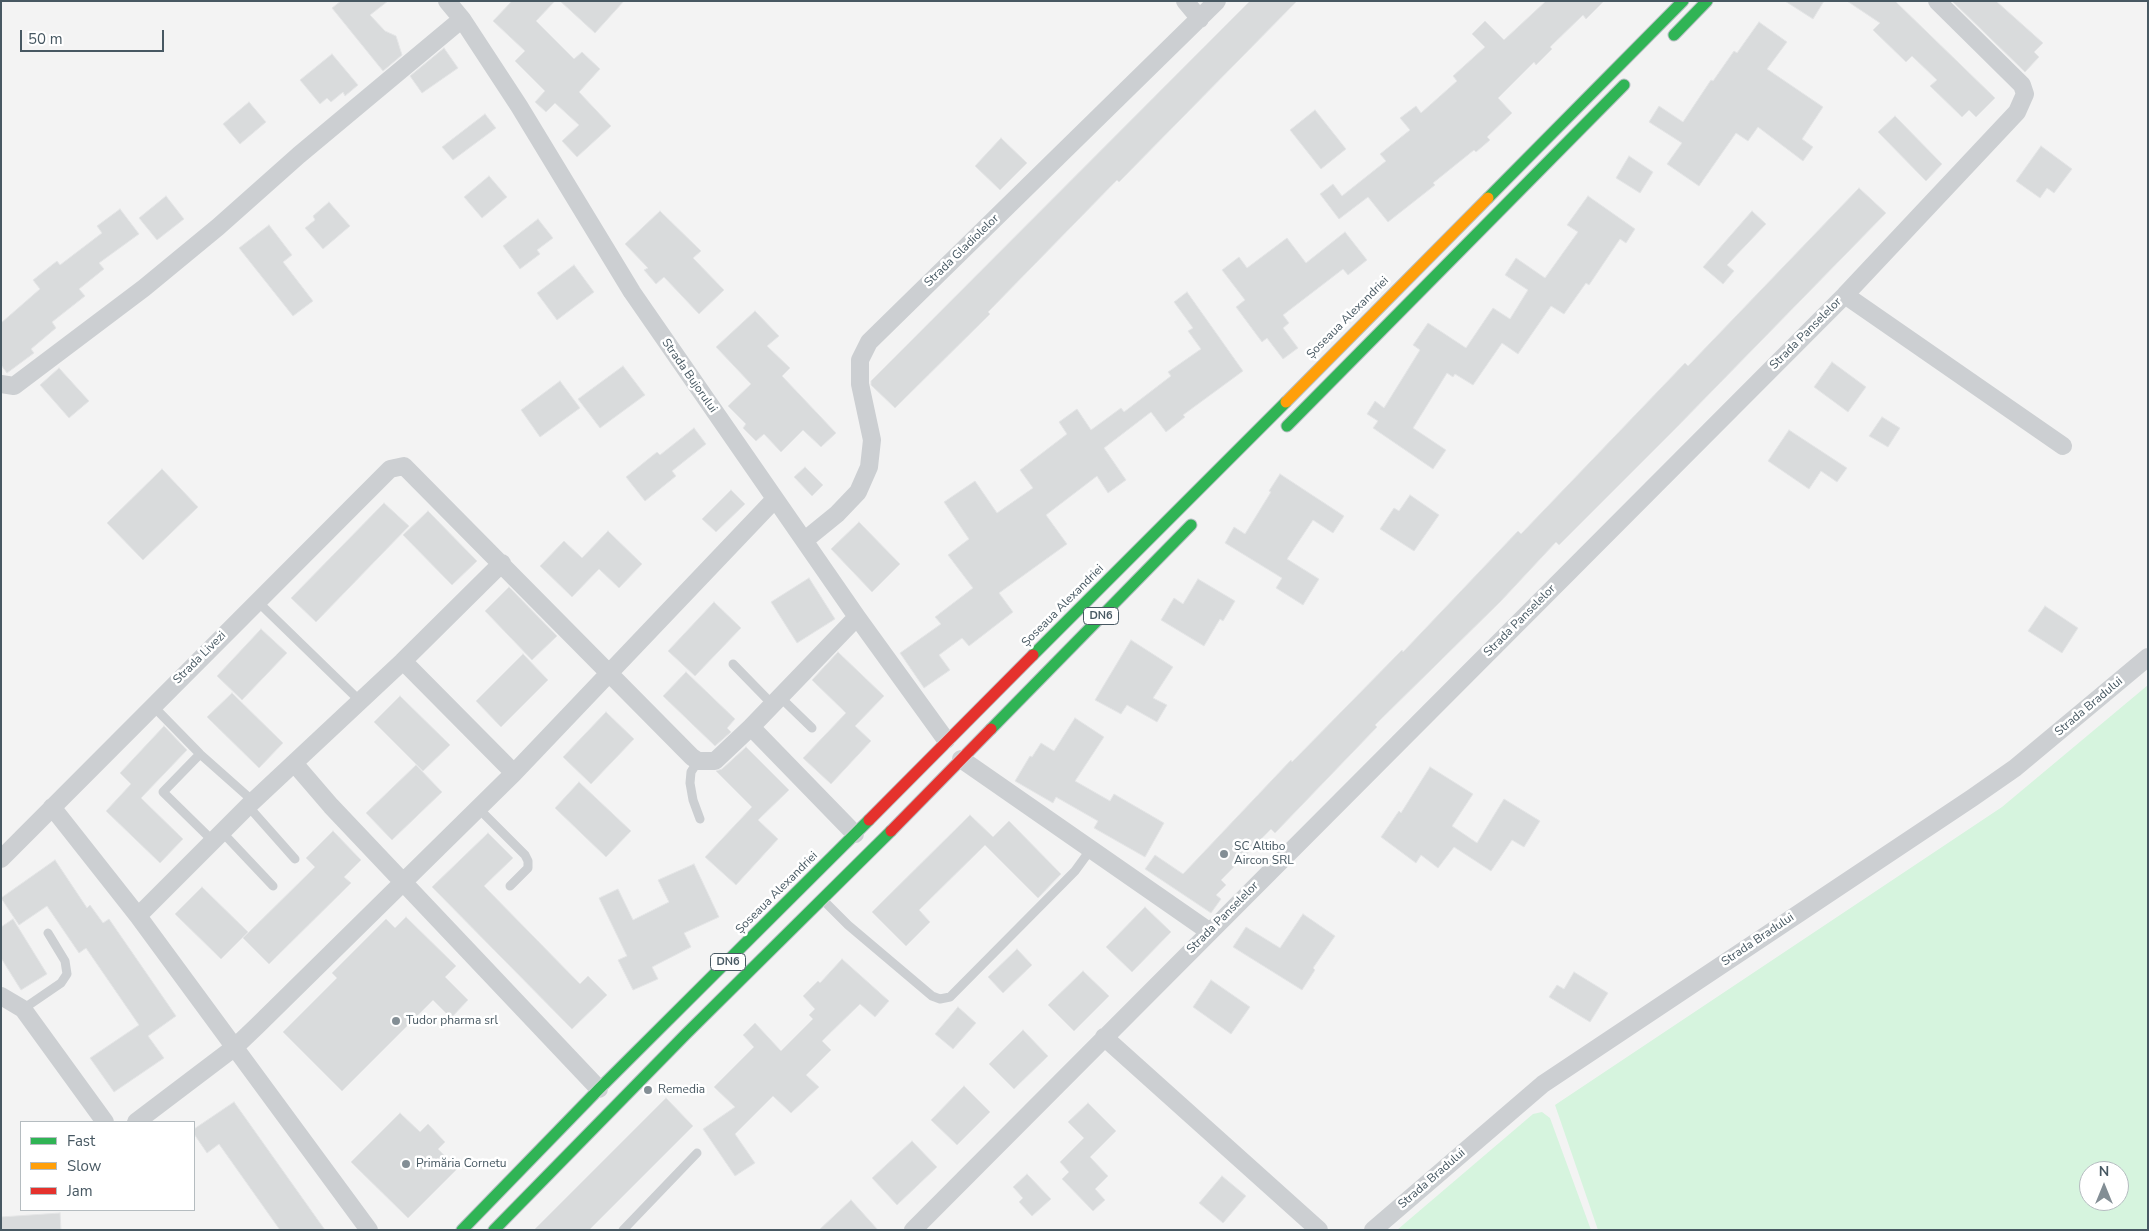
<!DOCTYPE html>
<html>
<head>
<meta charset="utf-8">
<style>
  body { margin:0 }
  #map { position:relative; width:2149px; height:1231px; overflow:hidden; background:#f3f3f3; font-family:"Nunito Sans",sans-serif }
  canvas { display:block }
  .frame { position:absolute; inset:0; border:2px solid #475862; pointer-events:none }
  .legend { position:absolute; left:20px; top:1121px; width:175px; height:90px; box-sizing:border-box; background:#fff; border:1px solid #b5bcc0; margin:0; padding:6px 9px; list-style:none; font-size:15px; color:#475862 }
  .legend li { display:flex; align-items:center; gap:10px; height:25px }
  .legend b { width:25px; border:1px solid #b5bcc0 }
  .north { position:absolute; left:2079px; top:1161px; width:50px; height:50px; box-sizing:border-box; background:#fff; border:1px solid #b5bcc0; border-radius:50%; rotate:0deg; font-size:14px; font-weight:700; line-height:20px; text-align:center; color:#475862 }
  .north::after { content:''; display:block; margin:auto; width:18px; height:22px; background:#838e95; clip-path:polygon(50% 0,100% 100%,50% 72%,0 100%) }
  .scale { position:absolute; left:20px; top:30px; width:144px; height:22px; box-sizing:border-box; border:2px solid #475862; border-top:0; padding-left:6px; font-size:15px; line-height:18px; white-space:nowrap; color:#475862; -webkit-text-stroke:4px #fff; paint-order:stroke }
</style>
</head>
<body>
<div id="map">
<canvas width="2149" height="1231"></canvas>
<div class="frame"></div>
<ul class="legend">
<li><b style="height:6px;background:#30b455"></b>Fast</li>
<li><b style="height:6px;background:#ff9f0a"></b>Slow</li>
<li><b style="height:6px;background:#e5322d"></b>Jam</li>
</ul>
<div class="north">N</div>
<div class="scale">50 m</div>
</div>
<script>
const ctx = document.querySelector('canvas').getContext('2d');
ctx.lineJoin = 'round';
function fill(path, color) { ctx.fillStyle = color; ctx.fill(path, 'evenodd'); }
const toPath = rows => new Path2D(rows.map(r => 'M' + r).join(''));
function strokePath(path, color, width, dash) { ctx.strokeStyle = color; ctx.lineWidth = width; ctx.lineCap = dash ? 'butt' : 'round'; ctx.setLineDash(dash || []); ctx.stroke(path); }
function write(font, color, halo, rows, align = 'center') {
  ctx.font = font + ' "Nunito Sans",sans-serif'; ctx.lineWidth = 5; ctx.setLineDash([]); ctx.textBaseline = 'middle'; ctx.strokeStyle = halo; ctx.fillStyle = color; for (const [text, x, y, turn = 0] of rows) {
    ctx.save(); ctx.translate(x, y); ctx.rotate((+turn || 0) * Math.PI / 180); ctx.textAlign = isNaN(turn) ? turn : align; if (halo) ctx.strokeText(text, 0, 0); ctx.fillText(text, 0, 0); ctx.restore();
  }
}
const green = toPath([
  [2148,685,2148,1230,1598,1230,1555,1105,2002,807],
  [2089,1171,2119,1171,2119,1201,2089,1201],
  [1542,1112,1550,1118,1591,1230,1397,1230,1533,1114]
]);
const building = toPath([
  [341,1,388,1,370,15,385,31,396,36,402,55,383,71,332,8,341,1],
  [512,1,555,1,536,21,574,59,582,52,600,69,579,92,611,126,577,157,562,141,579,125,555,103,546,112,535,102,545,91,515,61,525,51,493,21,512,1],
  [560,1,624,1,595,33,560,1],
  [1250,1,1297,1,1119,182,1117,180,988,312,990,314,895,408,871,385,871,381,1250,1],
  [1546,1,1604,1,1586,19,1583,15,1550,47,1552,49,1536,65,1534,62,1498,98,1512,113,1487,137,1490,140,1476,152,1474,150,1433,183,1435,185,1388,222,1368,197,1339,219,1320,194,1333,184,1342,196,1386,161,1380,154,1410,130,1400,118,1416,106,1421,113,1457,81,1453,76,1485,47,1472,34,1485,21,1504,40,1546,1],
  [1785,1,1824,1,1813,19,1785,1],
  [1847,1,1895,1,1995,98,1976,117,1969,110,1962,117,1930,86,1937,80,1912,56,1906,62,1873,30,1880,23,1847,1],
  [1952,1,1996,1,2043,43,2034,52,2039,57,2025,72,1952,1],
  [1759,22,1787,42,1767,69,1823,107,1802,139,1813,147,1803,161,1758,127,1748,141,1736,133,1699,186,1667,164,1682,143,1649,122,1659,106,1683,122,1711,80,1713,81,1734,51,1737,53,1759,22],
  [444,48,458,68,422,93,410,76,444,48],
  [332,54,358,85,345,96,343,92,331,102,327,98,320,104,300,80,332,54],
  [249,102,266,122,240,144,223,124,249,102],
  [1315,110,1346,149,1321,169,1290,130,1315,110],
  [485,114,496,128,453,160,442,147,485,114],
  [1895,116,1942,164,1926,181,1878,132,1895,116],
  [1001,138,1027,163,1000,190,975,166,1001,138],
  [2041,146,2072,169,2054,193,2047,188,2040,198,2016,181,2041,146],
  [1629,156,1653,172,1640,193,1616,178,1629,156],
  [489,176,507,197,482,218,464,197,489,176],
  [1859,188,1886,213,1673,431,1559,545,1556,542,1501,601,1375,725,1377,727,1275,833,1271,829,1221,880,1226,885,1216,895,1221,899,1211,913,1145,869,1155,855,1183,874,1291,760,1292,762,1402,650,1403,652,1518,531,1521,534,1685,363,1688,366,1859,188],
  [166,196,184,219,157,240,139,218,166,196],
  [1588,196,1635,229,1626,243,1620,239,1589,285,1586,283,1564,314,1551,306,1518,354,1502,343,1473,385,1455,374,1453,377,1447,373,1413,428,1446,450,1433,469,1373,428,1378,421,1367,414,1375,401,1384,408,1420,350,1413,345,1428,323,1466,348,1493,308,1510,319,1528,290,1505,275,1516,258,1545,278,1578,232,1567,225,1588,196],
  [329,202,350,226,323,249,305,228,315,220,313,216,329,202],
  [120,209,139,234,99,263,104,269,79,289,85,296,52,322,56,328,31,349,34,353,7,373,1,365,1,323,40,289,33,280,57,261,60,265,102,233,97,226,120,209],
  [660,211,701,251,693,258,724,290,699,314,664,277,656,284,644,270,648,268,625,244,660,211],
  [1752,211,1766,224,1727,265,1734,271,1723,284,1703,267,1752,211],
  [538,219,553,238,537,250,540,254,520,269,503,246,538,219],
  [269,225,292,255,283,262,313,301,293,316,239,248,269,225],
  [1345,232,1367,260,1348,275,1343,269,1283,315,1289,323,1283,328,1298,348,1283,359,1267,338,1262,342,1236,307,1245,300,1222,270,1239,257,1247,268,1287,238,1306,263,1345,232],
  [574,265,594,292,557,320,537,293,574,265],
  [1187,292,1243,371,1183,415,1185,417,1166,432,1151,412,1104,448,1126,480,1108,493,1097,476,1046,515,1067,544,999,593,1013,612,969,646,962,638,939,655,950,670,924,688,900,653,941,624,935,617,973,588,948,555,969,539,944,502,975,481,997,513,1033,488,1020,470,1067,434,1059,422,1077,409,1091,430,1121,408,1124,412,1171,376,1168,372,1201,349,1188,331,1193,328,1174,302,1187,292],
  [755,311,779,336,767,346,790,368,782,376,836,433,821,447,803,430,781,452,764,434,756,441,743,428,746,424,728,406,751,384,716,347,755,311],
  [1832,362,1866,387,1848,412,1814,387,1832,362],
  [623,366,645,395,600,428,578,399,623,366],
  [59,368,89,401,69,418,40,385,59,368],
  [560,381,580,408,540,437,521,410,560,381],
  [1882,417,1900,428,1888,447,1869,436,1882,417],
  [694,428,706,444,672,471,676,476,645,501,626,477,657,452,660,455,694,428],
  [1789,430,1847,468,1837,482,1821,471,1809,489,1768,461,1789,430],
  [805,467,823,485,812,496,794,477,805,467],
  [162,469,198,507,143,560,107,523,162,469],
  [1280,474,1344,516,1333,533,1313,520,1287,559,1319,579,1303,605,1276,588,1282,578,1225,543,1234,527,1245,534,1271,492,1269,491,1280,474],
  [731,490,745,504,716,532,702,519,731,490],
  [1410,495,1439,515,1414,551,1380,529,1394,508,1399,511,1410,495],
  [384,503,409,526,316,622,291,598,384,503],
  [428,511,477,561,452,585,403,535,428,511],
  [859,522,900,564,872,592,831,549,859,522],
  [608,531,642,564,619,588,599,569,572,597,540,566,564,541,582,558,608,531],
  [809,578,835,619,797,643,771,602,809,578],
  [1198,579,1235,601,1223,621,1220,619,1204,646,1161,620,1174,598,1183,604,1198,579],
  [509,587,557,636,532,660,485,611,509,587],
  [714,602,741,628,695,676,668,651,714,602],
  [2045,606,2078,628,2062,653,2028,631,2045,606],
  [261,629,287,653,242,700,217,676,261,629],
  [1131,640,1173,667,1153,698,1167,705,1157,722,1127,705,1121,714,1095,700,1131,640],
  [838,652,884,696,855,726,871,741,831,784,803,758,846,713,812,680,838,652],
  [523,654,548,680,501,727,476,701,523,654],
  [686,672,735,719,727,728,731,732,715,746,663,696,686,672],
  [232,693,283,743,259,768,207,717,232,693],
  [400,696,450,745,423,771,374,722,400,696],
  [606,712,634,739,591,784,563,757,606,712],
  [1075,718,1104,737,1075,781,1110,801,1114,794,1164,823,1145,857,1094,828,1098,821,1056,797,1053,803,1015,781,1030,756,1032,757,1041,743,1054,751,1075,718],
  [164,726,187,750,141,798,183,839,160,863,106,811,131,784,120,773,164,726],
  [746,747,789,790,758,820,778,839,736,885,705,857,752,807,716,771,722,769,746,747],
  [416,765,442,792,392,840,366,813,416,765],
  [1430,767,1473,794,1452,826,1477,843,1504,799,1540,821,1524,847,1512,840,1491,871,1454,847,1438,868,1421,855,1416,863,1381,837,1399,811,1401,813,1430,767],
  [579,782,631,831,606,857,555,808,579,782],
  [970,815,993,837,1009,821,1061,874,1038,898,985,845,919,910,930,922,906,946,872,912,970,815],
  [333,831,361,860,344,877,351,883,269,964,243,938,315,867,306,858,333,831],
  [488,833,513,858,484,886,580,984,588,976,607,995,572,1029,432,887,488,833],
  [55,860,87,908,90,905,103,923,109,919,176,1016,148,1036,164,1058,114,1092,90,1058,139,1025,86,948,79,953,47,906,19,925,1,898,55,860],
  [694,864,719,917,684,933,691,947,652,967,658,979,633,990,618,960,627,956,599,898,618,889,633,920,669,902,658,880,694,864],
  [202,887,248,932,221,959,175,914,202,887],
  [1145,907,1171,932,1132,972,1106,947,1145,907],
  [1303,914,1335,936,1313,968,1315,970,1302,990,1233,947,1246,927,1280,948,1303,914],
  [406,917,456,966,445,977,468,1000,451,1018,433,1000,342,1091,283,1032,337,978,332,973,386,919,395,928,406,917],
  [13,919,47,974,21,990,1,958,1,927,13,919],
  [1017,949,1032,965,1003,993,988,977,1017,949],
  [842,959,889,1001,875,1017,860,1004,822,1041,831,1050,806,1075,819,1087,791,1113,773,1096,735,1134,755,1163,735,1176,703,1129,735,1107,714,1087,754,1047,743,1035,755,1023,781,1051,813,1019,809,1015,815,1009,803,996,818,981,820,983,842,959],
  [1083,971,1109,996,1074,1031,1048,1005,1083,971],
  [1574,972,1608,993,1590,1022,1549,997,1557,985,1564,989,1574,972],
  [1211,980,1250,1007,1231,1034,1193,1007,1211,980],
  [958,1007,976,1023,953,1049,935,1034,958,1007],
  [1023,1030,1048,1056,1014,1089,989,1064,1023,1030],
  [964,1086,990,1112,957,1145,931,1120,964,1086],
  [666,1098,693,1126,589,1230,534,1230,666,1098],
  [234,1102,325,1230,280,1230,219,1144,207,1153,194,1134,194,1129,234,1102],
  [1088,1103,1116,1131,1090,1157,1108,1176,1095,1189,1105,1200,1093,1211,1062,1179,1069,1172,1060,1162,1084,1138,1068,1122,1088,1103],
  [400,1113,420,1132,428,1124,445,1142,438,1149,457,1169,408,1218,351,1162,400,1113],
  [912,1141,937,1167,897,1205,872,1178,912,1141],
  [1027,1174,1051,1199,1032,1216,1019,1202,1023,1198,1013,1187,1027,1174],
  [1222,1176,1246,1196,1223,1223,1199,1203,1222,1176],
  [851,1200,878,1230,819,1230,851,1200],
  [60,1213,61,1230,1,1230,1,1217,60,1213]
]);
const lane = toPath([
  [257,601,360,701],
  [733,664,773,705],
  [781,698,812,728],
  [153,706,200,754,253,801],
  [200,754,163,792,213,841],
  [698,761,691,772,690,783,693,800,700,819],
  [248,806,295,859],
  [478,808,525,855,528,861,528,868,510,886],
  [222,832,273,886],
  [826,903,848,925,932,996,940,999,950,997,1075,871,1091,849],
  [23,1009,61,983,67,974,65,961,48,933],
  [623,1230,697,1153]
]);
const street = toPath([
  [447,1,462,19,519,106,632,292,857,617,946,740],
  [1185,1,1200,19],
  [1845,295,2063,446],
  [1,384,14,386,144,288,218,227,299,155,462,19],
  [805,540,837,514,858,492,869,467,872,440,860,384,860,360,869,342,1217,1],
  [403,661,514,773],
  [961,759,1210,932],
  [294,763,331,806,599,1089],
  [52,807,138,916,369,1230],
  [855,834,751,727,857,617],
  [1,859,390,469,404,466,692,757,698,761,715,761,751,727],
  [138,916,248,806,403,661,502,563],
  [1,996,23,1009,105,1122],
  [1104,1037,1319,1230],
  [136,1122,235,1047,257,1026,514,773,775,499],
  [913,1230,1845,295,2017,112,2025,94,2022,85,1937,1],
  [1373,1230,1543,1084,1972,798,2015,768,2148,657]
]);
const fast = toPath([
  [1674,35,1707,1],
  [1488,198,1683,1],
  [1287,426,1624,85],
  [1033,655,1286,402],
  [991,729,1191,525],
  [462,1230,599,1089,869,820],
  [494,1230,686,1034,891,831]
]);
const slow = toPath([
  [1286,402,1488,198]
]);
const jam = toPath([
  [869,820,1033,655],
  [891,831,991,729]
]);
const markers = [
  [1224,854,5,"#838e95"],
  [396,1021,5,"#838e95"],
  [648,1090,5,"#838e95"],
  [406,1164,5,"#838e95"]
];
const shields = [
  [1101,616,35],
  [728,962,35]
];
const shieldNames = [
  ["DN6",1101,616],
  ["DN6",728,962]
];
const streetNames = [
  ["Strada Gladiolelor",962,251,-44],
  ["Șoseaua Alexandriei",1348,318,-45],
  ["Strada Panselelor",1806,334,-45],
  ["Strada Bujorului",689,376,55],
  ["Șoseaua Alexandriei",1063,606,-45],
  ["Strada Panselelor",1520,621,-45],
  ["Strada Livezi",200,658,-45],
  ["Strada Bradului",2089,707,-40],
  ["Șoseaua Alexandriei",777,893,-45],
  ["Strada Panselelor",1223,918,-45],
  ["Strada Bradului",1758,940,-34],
  ["Strada Bradului",1432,1179,-41]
];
const poiNames = [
  ["SC Altibo",1234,847],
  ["Aircon SRL",1234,861],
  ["Tudor pharma srl",406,1021],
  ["Remedia",658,1090],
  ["Primăria Cornetu",416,1164]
];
fill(green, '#d6f4de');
fill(building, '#d9dbdc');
strokePath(building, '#e4e5e6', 1);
strokePath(fast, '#b6bec3', 13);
strokePath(slow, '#b6bec3', 13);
strokePath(jam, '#b6bec3', 13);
strokePath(lane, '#cccfd2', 9);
strokePath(street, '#cccfd2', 18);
strokePath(fast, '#30b455', 11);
strokePath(slow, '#ff9f0a', 11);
strokePath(jam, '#e5322d', 11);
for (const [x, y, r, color] of markers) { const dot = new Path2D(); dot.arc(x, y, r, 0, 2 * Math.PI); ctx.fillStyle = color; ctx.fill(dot); strokePath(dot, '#fff', 2); }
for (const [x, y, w] of shields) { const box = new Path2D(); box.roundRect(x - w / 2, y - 8.5, w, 17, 4); ctx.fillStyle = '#fff'; ctx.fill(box); strokePath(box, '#475862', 1); }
write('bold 11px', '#475862', null, shieldNames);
write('12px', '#475862', '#fff', streetNames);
write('12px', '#475862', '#fff', poiNames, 'left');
</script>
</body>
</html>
